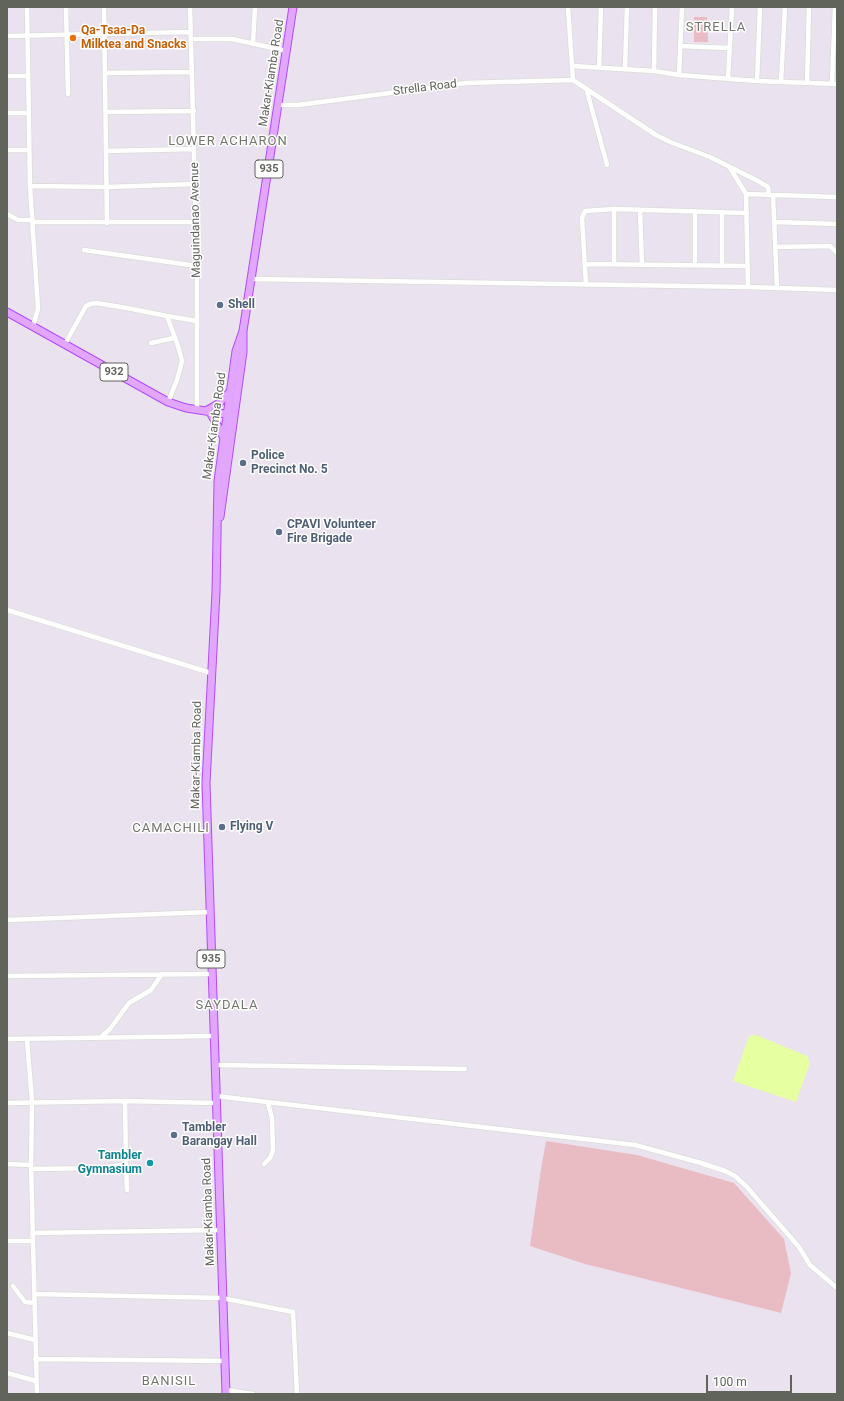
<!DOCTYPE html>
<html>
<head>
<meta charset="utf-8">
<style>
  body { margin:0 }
  #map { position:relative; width:844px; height:1401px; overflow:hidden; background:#eae2ef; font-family:Roboto,sans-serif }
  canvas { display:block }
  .frame { position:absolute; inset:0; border:8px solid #60645a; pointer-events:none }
  .scale { position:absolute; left:706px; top:1375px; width:86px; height:18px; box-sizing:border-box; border:2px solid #60645a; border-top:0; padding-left:5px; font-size:12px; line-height:14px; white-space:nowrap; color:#60645a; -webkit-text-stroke:3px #fff; paint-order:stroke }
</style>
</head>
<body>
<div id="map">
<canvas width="844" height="1401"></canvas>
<div class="frame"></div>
<div class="scale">100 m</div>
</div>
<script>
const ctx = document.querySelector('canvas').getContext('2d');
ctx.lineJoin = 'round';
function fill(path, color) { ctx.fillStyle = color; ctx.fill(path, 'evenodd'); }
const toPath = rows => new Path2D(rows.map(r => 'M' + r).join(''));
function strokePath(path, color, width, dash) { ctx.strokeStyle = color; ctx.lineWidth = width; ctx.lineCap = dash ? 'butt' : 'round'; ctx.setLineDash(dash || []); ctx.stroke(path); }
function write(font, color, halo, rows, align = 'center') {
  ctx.font = font + ' Roboto,sans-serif'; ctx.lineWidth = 3; ctx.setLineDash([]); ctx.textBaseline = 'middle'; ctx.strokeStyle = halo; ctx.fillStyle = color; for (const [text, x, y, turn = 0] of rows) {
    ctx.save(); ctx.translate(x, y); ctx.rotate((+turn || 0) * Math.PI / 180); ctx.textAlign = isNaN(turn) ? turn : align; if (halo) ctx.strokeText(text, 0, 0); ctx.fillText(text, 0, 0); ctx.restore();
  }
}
const green = toPath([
  [694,17,707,17,708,42,694,42],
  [546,1141,637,1155,734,1183,784,1239,791,1273,781,1313,585,1264,530,1246,541,1169]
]);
const water = toPath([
  [756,1035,807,1056,810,1063,796,1102,733,1081,749,1036]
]);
const street = toPath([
  [27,7,30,186,38,309,33,326],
  [66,7,68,94],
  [104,7,107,223],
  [190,7,197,266,197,410],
  [568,7,573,80],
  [7,36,190,32],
  [191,39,232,39,287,51],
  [253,43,255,7],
  [680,46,729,48],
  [572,66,654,71,679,75,757,81,837,84],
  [599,68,601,7],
  [625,69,627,7],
  [654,71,655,7],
  [106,73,192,72],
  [679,75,682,7],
  [7,76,28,76],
  [728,78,732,7],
  [573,80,656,135,670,142,710,157,758,181,768,187,769,195],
  [757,81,760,7],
  [781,82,785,7],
  [807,83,809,7],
  [832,84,835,7],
  [587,91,607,165],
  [279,105,298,105,466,83,573,80],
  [106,112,194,111],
  [7,113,29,113],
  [7,150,29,150],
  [106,151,194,149],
  [730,168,746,194,748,287],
  [30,186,107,187,195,184],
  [746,194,837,197],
  [773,195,777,287],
  [614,209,614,264],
  [640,210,642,265],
  [695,211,695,265],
  [7,214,18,220,32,220],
  [32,222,197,222],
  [775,222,837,224],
  [776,247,830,246,837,253],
  [84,250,197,266],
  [586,264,748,266],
  [722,266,722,212],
  [252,279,748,287,837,290],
  [586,285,582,218,585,211,614,209,747,213],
  [151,343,174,338],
  [65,344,86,306,90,304,96,303,127,308,167,316],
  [168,402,177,380,182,361,178,346,167,316,197,321],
  [7,610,211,673],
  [7,920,210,912],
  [7,976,212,974],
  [100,1038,110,1029,129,1003,151,990,162,974],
  [7,1039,214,1036],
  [27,1040,32,1101,31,1165,37,1394],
  [216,1065,465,1069],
  [216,1096,635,1145,701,1163,725,1171,735,1176,746,1186,799,1247,810,1265,837,1288],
  [7,1103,125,1101,216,1103],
  [7,1164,31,1165],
  [126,1164,127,1190],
  [264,1164,270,1158,273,1150,272,1118,268,1103],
  [32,1169,102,1168,126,1164,125,1101],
  [32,1233,220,1230],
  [7,1241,32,1241],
  [13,1286,25,1302,35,1303],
  [34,1294,222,1298,293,1312,297,1394],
  [7,1333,35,1340],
  [35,1359,225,1361],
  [7,1373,36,1381],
  [226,1390,253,1394]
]);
const primary = toPath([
  [7,312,168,402,186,408,232,415],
  [206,411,218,404,230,392],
  [210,412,224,438],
  [220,517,243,352,243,331,293,7],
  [226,1394,206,783,216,592,218,481,236,351,243,331]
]);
const markers = [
  [73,38,4,"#e8710a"],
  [220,305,4,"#5c6f8a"],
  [243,463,4,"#5c6f8a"],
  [279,532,4,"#5c6f8a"],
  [222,827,4,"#5c6f8a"],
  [174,1135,4,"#5c6f8a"],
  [150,1163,4,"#0f9aa8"]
];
const shields = [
  [269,169,28],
  [114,372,28],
  [211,959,28]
];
const shieldNames = [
  ["935",269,169],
  ["932",114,372],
  ["935",211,959]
];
const foodNames = [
  ["Qa-Tsaa-Da",81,31],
  ["Milktea and Snacks",81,45]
];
const streetNames = [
  ["Makar-Kiamba Road",272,73,-81],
  ["Strella Road",425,88,-7],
  ["Maguindanao Avenue",196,220,-91],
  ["Makar-Kiamba Road",215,426,-82],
  ["Makar-Kiamba Road",197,755,-89],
  ["Makar-Kiamba Road",209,1212,-92]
];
const serviceNames = [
  ["Shell",228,305],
  ["Police",251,456],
  ["Precinct No. 5",251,470],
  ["CPAVI Volunteer",287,525],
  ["Fire Brigade",287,539],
  ["Flying V",230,827],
  ["Tambler",182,1128],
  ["Barangay Hall",182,1142]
];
const cultureNames = [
  ["Tambler",142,1156],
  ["Gymnasium",142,1170]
];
const neighbourhoodNames = [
  ["STRELLA",716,28],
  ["LOWER ACHARON",228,142],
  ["CAMACHILI",171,829],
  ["SAYDALA",227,1006],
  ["BANISIL",169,1382]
];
fill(green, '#e9bcc3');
fill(water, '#e5ffa1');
strokePath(street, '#d9ddd5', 6);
strokePath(primary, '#b04cfe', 9);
strokePath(street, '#fff', 4.5);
strokePath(primary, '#e3a6ff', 7);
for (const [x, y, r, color] of markers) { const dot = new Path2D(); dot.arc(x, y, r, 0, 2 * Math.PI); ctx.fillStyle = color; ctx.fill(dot); strokePath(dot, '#fff', 1.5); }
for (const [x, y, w] of shields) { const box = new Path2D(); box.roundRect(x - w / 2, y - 9, w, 18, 3); ctx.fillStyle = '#fff'; ctx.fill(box); strokePath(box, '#60645a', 1); }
write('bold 11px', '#60645a', null, shieldNames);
write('bold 12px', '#c56008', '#fff', foodNames, 'left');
write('12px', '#60645a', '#fff', streetNames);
write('bold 12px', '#4e5e75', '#fff', serviceNames, 'left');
write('bold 12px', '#0d838f', '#fff', cultureNames, 'right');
ctx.letterSpacing = '1px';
write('13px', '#72766b', '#fff', neighbourhoodNames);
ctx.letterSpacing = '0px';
</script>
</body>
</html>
